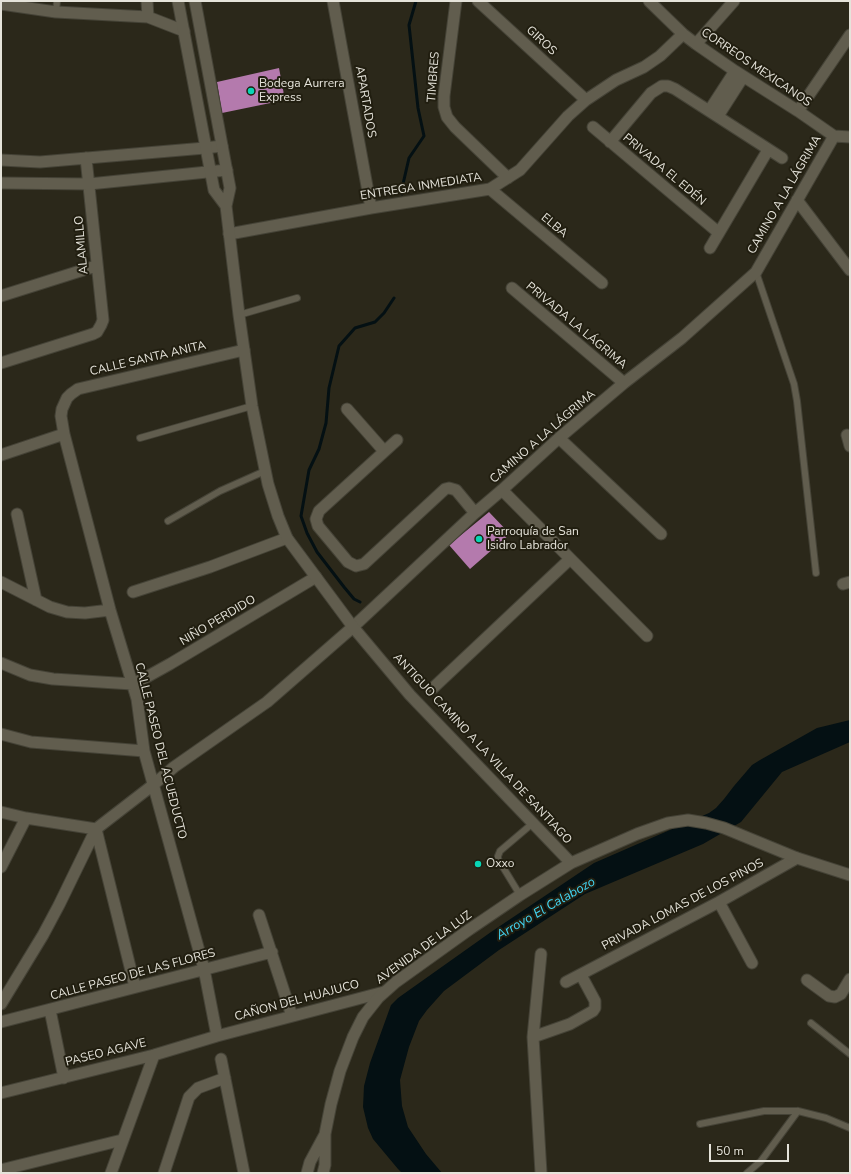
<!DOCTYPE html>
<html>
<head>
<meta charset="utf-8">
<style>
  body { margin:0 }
  #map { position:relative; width:851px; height:1174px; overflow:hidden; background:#2b281a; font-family:"Nunito Sans",sans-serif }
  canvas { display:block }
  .frame { position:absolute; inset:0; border:2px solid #e5e3da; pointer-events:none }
  .scale { position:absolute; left:709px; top:1144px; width:80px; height:18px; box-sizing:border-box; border:2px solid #e5e3da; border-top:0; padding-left:5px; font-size:12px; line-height:14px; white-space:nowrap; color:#e5e3da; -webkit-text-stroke:3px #211e10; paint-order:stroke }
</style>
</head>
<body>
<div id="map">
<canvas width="851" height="1174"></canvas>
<div class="frame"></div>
<div class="scale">50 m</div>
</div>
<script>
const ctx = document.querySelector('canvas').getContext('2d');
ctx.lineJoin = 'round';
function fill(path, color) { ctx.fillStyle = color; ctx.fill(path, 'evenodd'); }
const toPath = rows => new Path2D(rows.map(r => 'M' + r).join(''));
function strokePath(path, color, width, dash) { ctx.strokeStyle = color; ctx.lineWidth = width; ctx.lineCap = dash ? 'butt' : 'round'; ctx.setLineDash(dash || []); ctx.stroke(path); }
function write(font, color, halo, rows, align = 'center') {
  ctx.font = font + ' "Nunito Sans",sans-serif'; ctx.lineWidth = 4; ctx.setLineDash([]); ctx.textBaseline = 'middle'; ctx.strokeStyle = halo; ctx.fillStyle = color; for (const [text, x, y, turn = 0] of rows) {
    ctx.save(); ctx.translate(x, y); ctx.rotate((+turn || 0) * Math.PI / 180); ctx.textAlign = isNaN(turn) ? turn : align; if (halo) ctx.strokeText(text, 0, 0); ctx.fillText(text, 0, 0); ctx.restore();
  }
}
const water = toPath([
  [850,720,850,742,782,772,741,822,703,844,585,894,499,950,444,991,427,1010,419,1021,409,1047,400,1080,402,1106,408,1127,426,1154,442,1173,402,1173,398,1169,373,1139,368,1128,363,1107,364,1086,370,1063,391,1005,398,998,491,932,594,863,709,813,716,808,724,799,734,786,752,765,760,760,817,728]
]);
const stream = toPath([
  [402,194,403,184,409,158,424,136,418,108,409,25,416,1],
  [360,602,354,599,344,587,317,552,307,533,301,516,309,470,319,449,326,423,329,388,339,346,355,328,375,322,384,313,394,298]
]);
const building = toPath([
  [279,68,285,100,222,113,217,82],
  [489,512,510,534,470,569,449,545]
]);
const service = toPath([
  [56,12,57,1],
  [756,272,794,384,797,401,816,573],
  [239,315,297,298],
  [140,438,252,406],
  [168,521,220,491,265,471],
  [520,895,498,859,498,856,500,851,533,823],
  [811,1023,850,1054],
  [700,1124,764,1111,798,1111,826,1118,850,1128],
  [747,1173,761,1161,798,1111]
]);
const minor = toPath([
  [147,1,148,17],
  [333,1,371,208],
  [456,1,444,96,444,107,447,117,455,127,508,178],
  [478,1,586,100],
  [649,1,683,34,696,44,735,71,798,111,834,136],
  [1,4,56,12,148,17,184,31],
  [696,44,734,1],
  [709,111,735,71],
  [798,111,850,35],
  [718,116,743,77],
  [593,127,719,233],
  [610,142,651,93,662,86,668,86,675,89,782,158],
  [1,160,40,162,205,148,222,146],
  [1,183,89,184,227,170],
  [490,189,602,283],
  [797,200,850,270],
  [229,234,371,208,490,189,520,170,568,116,586,100,616,80,644,67,660,56,683,34],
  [710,248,768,150],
  [512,288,624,383],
  [1,296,96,266],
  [1,363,93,334,97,332,101,325,103,320,86,158],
  [347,409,384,451],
  [847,435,850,446],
  [559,438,661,534],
  [397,440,319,511,316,519,318,526,348,562,356,566,364,564,445,489,449,488,456,490,475,513],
  [1,455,64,434],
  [502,490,647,636],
  [17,514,36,600],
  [1,582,50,607,67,612,85,613,110,610],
  [843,584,850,582],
  [133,592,210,567,287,538],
  [1,663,30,675,53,679,132,684,143,679,170,664,316,577],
  [433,688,570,559],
  [1,734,31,742,144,751],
  [1,812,26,818,96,829,153,785,174,767,267,702,353,627,475,513,502,490,559,438,624,383,682,338,756,272,834,136,850,137],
  [96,829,135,987],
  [1,867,26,818],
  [719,902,752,963],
  [259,915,292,1016],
  [807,980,829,996,835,997,841,994,850,979],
  [566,982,719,902,797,858],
  [1,1004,43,935,59,905,96,829],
  [50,1010,64,1078],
  [1,1022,272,952],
  [217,1036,204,969,144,751,137,699,110,610,64,434,61,416,62,409,67,398,71,394,78,389,244,350],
  [533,1037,570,1024,593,1011,595,1008,595,1001,581,975],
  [221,1059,244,1173],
  [1,1093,154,1055,217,1036,384,992],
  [1,1170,122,1140],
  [111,1173,154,1055],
  [164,1173,189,1097,198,1088,225,1078],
  [541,1173,533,1037,541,954]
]);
const tertiary = toPath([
  [178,1,214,190,226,206,239,315,252,406,268,484,278,516,287,538,353,627,410,695,571,863],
  [195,1,230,188,226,206],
  [307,1173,310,1162,324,1136],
  [323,1173,325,1165,325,1134,331,1104,340,1071,353,1037,363,1017,378,998,396,982,470,929,520,895,571,863,637,834,668,823,688,820,706,823,724,828,797,858,850,875]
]);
const markers = [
  [251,91,4,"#08d5b5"],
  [479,539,4,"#08d5b5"],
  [478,864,4,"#08d5b5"]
];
const streetNames = [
  ["GIROS",541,41,43],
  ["CORREOS MEXICANOS",756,68,34],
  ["TIMBRES",434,77,-86],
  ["APARTADOS",365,102,80],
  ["PRIVADA EL EDÉN",664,170,40],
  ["ENTREGA INMEDIATA",421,187,-9],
  ["CAMINO A LA LÁGRIMA",785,195,-60],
  ["ELBA",554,226,40],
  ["ALAMILLO",82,245,-95],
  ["PRIVADA LA LÁGRIMA",576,326,40],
  ["CALLE SANTA ANITA",148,359,-13],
  ["CAMINO A LA LÁGRIMA",543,437,-41],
  ["NIÑO PERDIDO",218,621,-31],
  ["ANTIGUO CAMINO A LA VILLA DE SANTIAGO",482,749,47],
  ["CALLE PASEO DEL ACUEDUCTO",160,751,76],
  ["PRIVADA LOMAS DE LOS PINOS",683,905,-28],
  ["AVENIDA DE LA LUZ",424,948,-36],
  ["CALLE PASEO DE LAS FLORES",133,975,-15],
  ["CAÑON DEL HUAJUCO",297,1001,-15],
  ["PASEO AGAVE",106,1053,-14]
];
const poiNames = [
  ["Bodega Aurrera",259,84],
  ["Express",259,98],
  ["Parroquía de San",487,532],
  ["Isidro Labrador",487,546],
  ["Oxxo",486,864]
];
const waterNames = [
  ["Arroyo El Calabozo",546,909,-30]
];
fill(water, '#041013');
strokePath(stream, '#041013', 3);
fill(building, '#b47aad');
strokePath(service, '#454337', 8);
strokePath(minor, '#454337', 13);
strokePath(tertiary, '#454337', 13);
strokePath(service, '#615d4e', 6);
strokePath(minor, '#615d4e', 11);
strokePath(tertiary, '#615d4e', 11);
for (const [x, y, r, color] of markers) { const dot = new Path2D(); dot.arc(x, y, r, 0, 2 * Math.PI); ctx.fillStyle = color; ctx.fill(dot); strokePath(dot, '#211e10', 1.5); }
write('12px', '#e5e3da', '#211e10', streetNames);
write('12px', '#e5e3da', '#211e10', poiNames, 'left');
write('italic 13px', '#42d8f7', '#211e10', waterNames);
</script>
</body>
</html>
